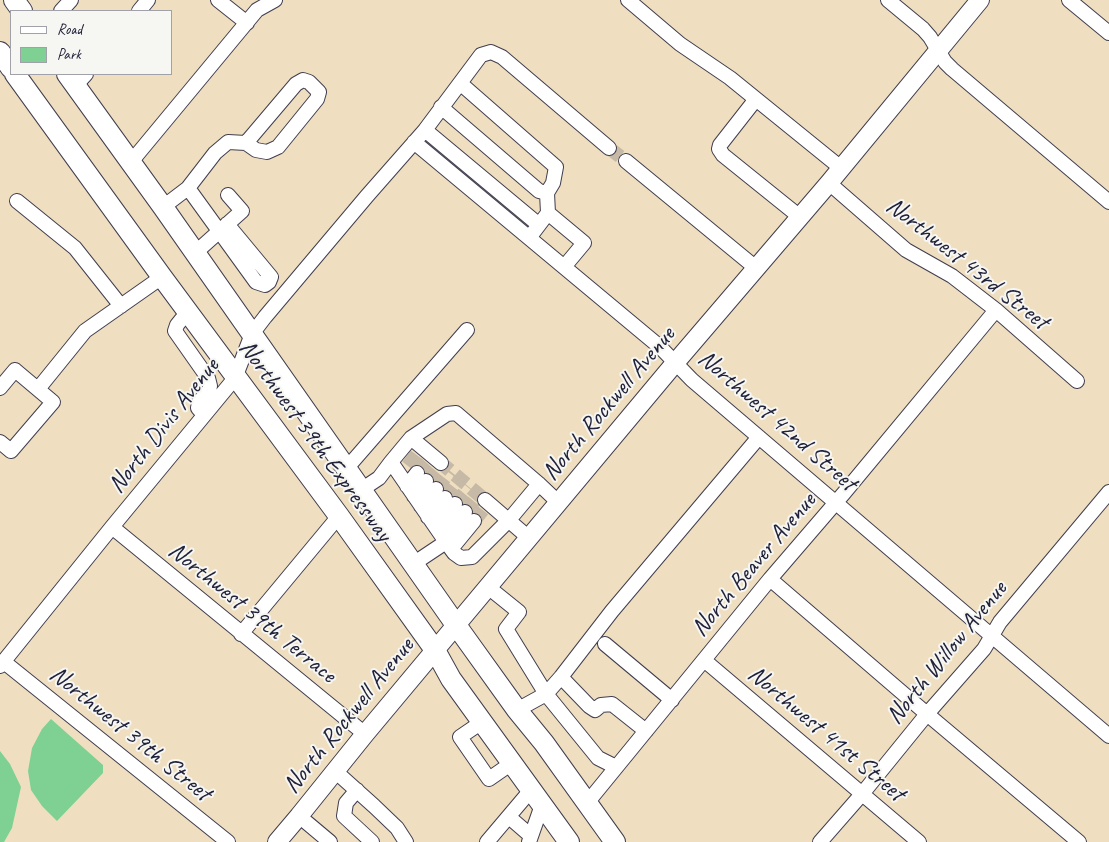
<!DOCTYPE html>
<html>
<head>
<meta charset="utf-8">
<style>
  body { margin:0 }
  #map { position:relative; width:1109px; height:842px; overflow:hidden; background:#efdfc0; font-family:Caveat,sans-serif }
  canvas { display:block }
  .legend { position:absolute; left:10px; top:10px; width:162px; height:65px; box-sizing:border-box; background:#f6f6f2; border:1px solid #a1a1a9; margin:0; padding:6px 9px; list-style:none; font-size:15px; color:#22223b }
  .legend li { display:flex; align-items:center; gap:10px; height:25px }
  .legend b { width:25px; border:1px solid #a1a1a9 }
</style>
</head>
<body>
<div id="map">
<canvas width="1109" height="842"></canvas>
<ul class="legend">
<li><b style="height:6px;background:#fff"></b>Road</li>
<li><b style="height:14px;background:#7fd193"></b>Park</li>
</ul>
</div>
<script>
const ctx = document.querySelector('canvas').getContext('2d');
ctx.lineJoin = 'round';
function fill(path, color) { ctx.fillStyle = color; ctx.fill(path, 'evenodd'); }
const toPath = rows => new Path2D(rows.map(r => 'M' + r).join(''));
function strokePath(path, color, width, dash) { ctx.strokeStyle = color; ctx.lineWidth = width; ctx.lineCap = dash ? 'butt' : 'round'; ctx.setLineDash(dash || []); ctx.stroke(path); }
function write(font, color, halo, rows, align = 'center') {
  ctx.font = font + ' Caveat,sans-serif'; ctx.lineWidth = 4; ctx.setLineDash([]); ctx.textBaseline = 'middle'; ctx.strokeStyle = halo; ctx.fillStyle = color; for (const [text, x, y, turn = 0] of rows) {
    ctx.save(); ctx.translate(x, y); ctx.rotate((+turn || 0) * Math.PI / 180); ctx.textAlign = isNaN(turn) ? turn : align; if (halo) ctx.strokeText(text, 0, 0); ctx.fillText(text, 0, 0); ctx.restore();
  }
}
const green = toPath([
  [51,719,103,765,103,773,57,821,42,806,31,790,28,771,32,748,42,729],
  [0,751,10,764,21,787,12,828,4,842,0,842]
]);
const minorTunnel = toPath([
  [609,148,626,161],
  [408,466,417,454],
  [417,473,427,462],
  [426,481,441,463,485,500],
  [436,489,450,471],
  [445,498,460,479],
  [455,504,469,487],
  [465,512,479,495],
  [474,521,485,507]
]);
const minor = toPath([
  [218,0,247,23],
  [628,0,680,44,730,78,841,168],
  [888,0,923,29,930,37,945,62,952,69,1109,202],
  [1069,0,1109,33],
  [61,11,71,0],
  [139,11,148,0],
  [460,83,556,167,553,183,547,193,548,213,529,238],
  [75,86,86,74],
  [756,99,720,145,719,149,723,155,800,217],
  [441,107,539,191,547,193],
  [425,130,539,225],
  [414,142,660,347,692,380,1109,736],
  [626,161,756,268],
  [131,162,257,10,275,0],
  [829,183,906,250,952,276,996,310,1077,381],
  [188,188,215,153,228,142,246,143,296,84,303,80,309,82,319,92,317,99,278,147,267,152,256,150,246,143],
  [17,201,75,248,121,306],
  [163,207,188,188,256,282,265,285,269,282,271,277,227,224],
  [548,213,584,243,564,267],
  [195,253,242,211,228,195],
  [189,315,181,320,177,325,175,331,208,378,210,386,209,390,199,402,198,408,204,415],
  [0,388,15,370,53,402,11,451,0,442],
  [38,389,85,331,162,277],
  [411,438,441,463],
  [391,462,446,542,413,564],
  [346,469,467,330],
  [407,486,417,473],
  [361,490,379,478,391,462,411,438,447,414,456,413,539,484,559,503],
  [414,496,426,481],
  [485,500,529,538],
  [421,506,436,489],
  [428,517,445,498],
  [112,527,365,734],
  [436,527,455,504],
  [443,538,465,512],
  [446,542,454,553,461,558,472,557,509,520,539,484],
  [451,549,474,521],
  [770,579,927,714,1079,842],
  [488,587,519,612,506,629,546,694,598,758,616,767],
  [241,634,339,516],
  [605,644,672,700],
  [704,660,919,842],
  [4,662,228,842],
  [0,666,112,527,235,378,252,334,265,317,367,196,425,130,481,55,491,52,502,57,609,148],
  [561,677,589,706,595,710,601,705,612,704,646,731],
  [517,710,546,694,561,677,612,611,759,437],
  [482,722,460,737,489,779,512,763],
  [335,771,374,806,397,828,406,842],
  [357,790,346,803,344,816,372,842],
  [587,803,770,579,844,493,996,310],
  [299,816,330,842],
  [509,817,531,836],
  [487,842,531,790],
  [529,842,542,805],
  [820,842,862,794,927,714,984,649,1000,622,1109,492]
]);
const major = toPath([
  [277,842,299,816,365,734,675,363,829,183,980,0]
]);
const highway = toPath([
  [14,0,22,11],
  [0,52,11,68],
  [15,74,162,277,339,516,435,650,451,679,569,842],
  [67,74,163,207,456,625,517,710,544,743,615,842]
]);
const streetNames = [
  ["Northwest 43rd Street",967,264,38],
  ["North Rockwell Avenue",609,404,-50],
  ["Northwest 42nd Street",777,421,41],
  ["North Divis Avenue",164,426,-52],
  ["Northwest 39th Expressway",315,441,54],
  ["North Beaver Avenue",754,565,-50],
  ["Northwest 39th Terrace",252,613,39],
  ["North Willow Avenue",947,653,-51],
  ["North Rockwell Avenue",349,716,-51],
  ["Northwest 39th Street",130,734,39],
  ["Northwest 41st Street",826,734,40]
];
fill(green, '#7fd193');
strokePath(minorTunnel, '#c6b9a5', 14, [14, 7]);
strokePath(minor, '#413e4f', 16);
strokePath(major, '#413e4f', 20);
strokePath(highway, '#413e4f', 22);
strokePath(minor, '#fff', 14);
strokePath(major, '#fff', 18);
strokePath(highway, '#fff', 20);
write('25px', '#22223b', '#f6f6f2', streetNames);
</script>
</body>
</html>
